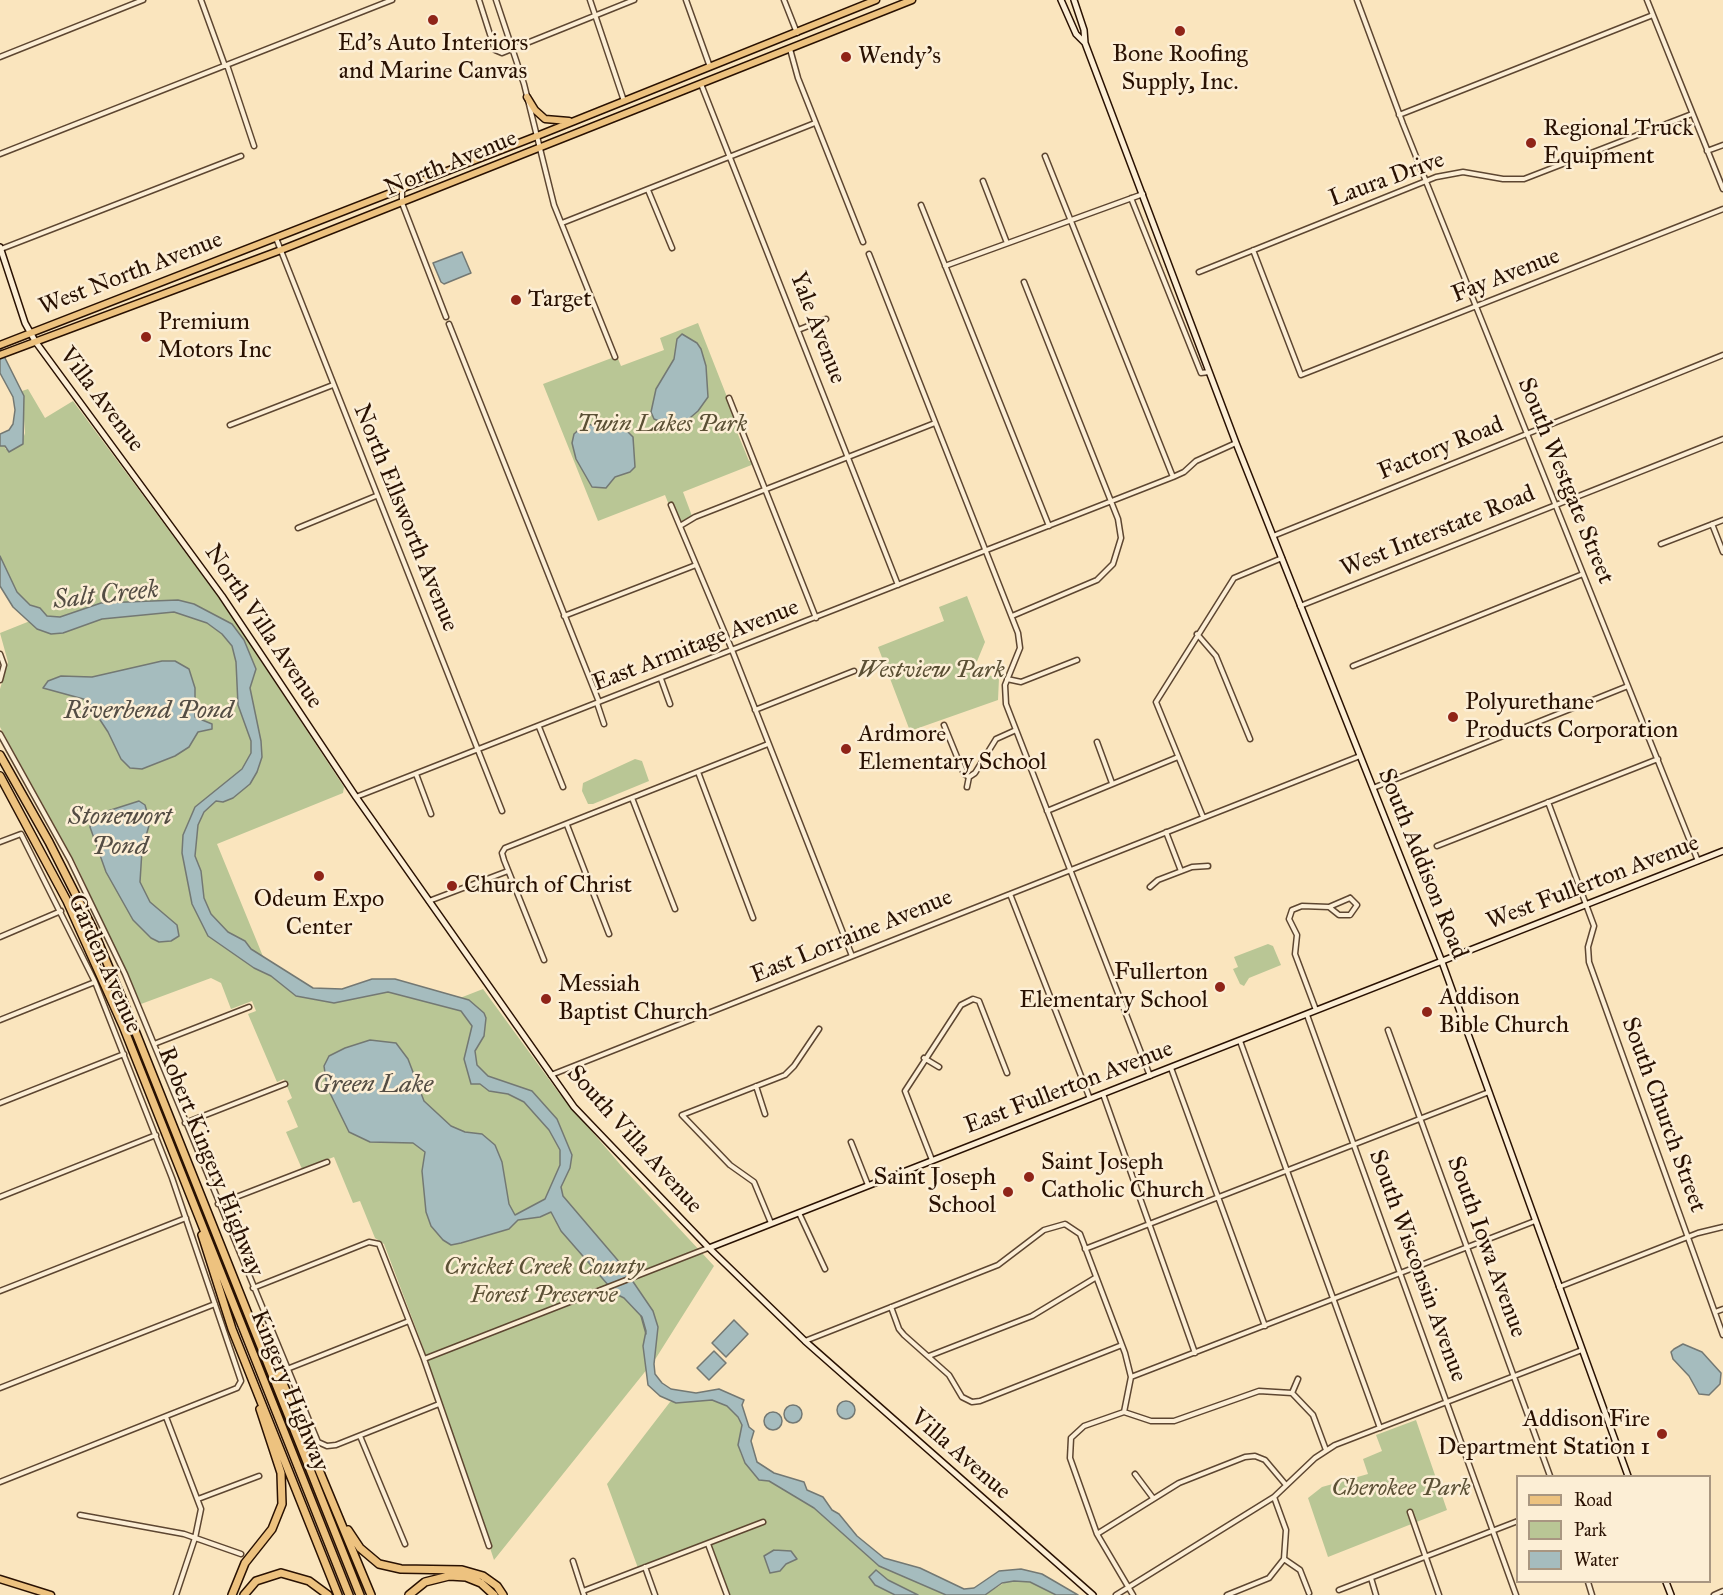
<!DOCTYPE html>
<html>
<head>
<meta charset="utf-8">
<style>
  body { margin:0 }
  #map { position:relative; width:1723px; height:1595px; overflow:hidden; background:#fae5be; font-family:"IM FELL Great Primer",serif }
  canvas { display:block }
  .legend { position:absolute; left:1516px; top:1475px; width:195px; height:108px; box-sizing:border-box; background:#fceed5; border:2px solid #a89681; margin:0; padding:8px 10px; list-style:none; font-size:18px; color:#291102 }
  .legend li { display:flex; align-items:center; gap:12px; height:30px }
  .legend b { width:30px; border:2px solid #a89681 }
</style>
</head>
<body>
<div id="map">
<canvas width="1723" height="1595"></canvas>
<ul class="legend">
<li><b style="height:8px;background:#edc27f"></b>Road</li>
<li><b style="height:16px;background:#b9c695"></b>Park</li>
<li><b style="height:16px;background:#a5bcbe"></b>Water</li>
</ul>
</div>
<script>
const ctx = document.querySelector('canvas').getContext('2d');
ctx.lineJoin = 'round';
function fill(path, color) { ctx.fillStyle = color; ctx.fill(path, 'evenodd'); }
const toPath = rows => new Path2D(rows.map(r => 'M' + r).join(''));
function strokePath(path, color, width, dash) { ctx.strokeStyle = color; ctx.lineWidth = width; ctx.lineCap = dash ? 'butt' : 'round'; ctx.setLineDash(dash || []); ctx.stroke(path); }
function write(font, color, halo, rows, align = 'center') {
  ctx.font = font + ' "IM FELL Great Primer",serif'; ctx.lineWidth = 5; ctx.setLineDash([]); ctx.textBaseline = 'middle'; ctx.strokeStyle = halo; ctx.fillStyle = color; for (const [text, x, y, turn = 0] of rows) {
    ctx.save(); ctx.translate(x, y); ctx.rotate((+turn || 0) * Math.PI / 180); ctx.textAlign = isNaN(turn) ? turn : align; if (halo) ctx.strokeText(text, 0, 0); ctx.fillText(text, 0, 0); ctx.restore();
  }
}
const green = toPath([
  [698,323,740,430,737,432,749,461,753,460,754,464,683,492,692,516,677,525,665,495,598,521,543,384,617,356,621,366,664,350,660,338],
  [28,389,45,418,73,401,222,602,344,787,343,793,217,844,271,976,296,996,334,1003,387,992,442,1005,483,989,559,1093,624,1169,714,1266,656,1358,494,1560,423,1347,384,1244,375,1238,360,1201,353,1203,334,1157,302,1169,286,1132,298,1127,287,1101,292,1098,284,1079,277,1082,248,1014,256,1011,252,1001,231,1009,221,983,211,978,141,1004,76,864,0,727,0,689,8,662,0,633,30,621,30,605,17,592,0,556,0,446,5,446,5,449,14,448,22,442,25,433,22,391],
  [967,596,985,642,973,671,999,678,998,700,910,731,878,647,944,621,939,607],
  [635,759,642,761,649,781,593,804,588,804,582,791,583,783],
  [1268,944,1273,946,1281,965,1249,978,1244,986,1240,984,1233,969,1238,967,1234,957],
  [712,1400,727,1406,738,1417,742,1425,740,1452,745,1463,759,1480,769,1481,814,1508,879,1566,946,1595,729,1595,712,1549,704,1543,638,1568,607,1484,670,1402],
  [1416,1420,1447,1510,1328,1557,1308,1498,1322,1487,1368,1474,1363,1459,1382,1451,1376,1435],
  [1007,1581,1030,1582,1056,1595,985,1595]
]);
const water = toPath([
  [462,252,471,273,444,284,441,282,433,263,462,252],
  [682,334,697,343,701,349,706,366,708,397,698,411,684,423,669,425,654,419,651,412,656,389,674,359,677,339,682,334],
  [0,348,24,396,23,444,9,452,5,446,0,446,0,434,9,430,13,424,15,410,13,397,0,373,0,348],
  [585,424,626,430,633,437,635,467,630,472,615,477,606,488,592,487,576,459,572,443,574,434,585,424],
  [0,556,17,592,30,605,40,608,47,616,60,617,101,603,178,600,194,604,232,624,244,640,256,669,250,688,261,741,262,757,257,772,250,784,233,798,223,802,216,801,204,812,198,825,195,856,201,871,204,898,211,914,228,932,245,941,251,949,313,988,342,989,372,979,395,979,469,1000,484,1013,486,1018,484,1036,475,1051,477,1065,488,1076,532,1091,557,1119,572,1155,570,1168,561,1187,563,1196,621,1264,653,1311,658,1327,654,1364,655,1374,662,1383,671,1389,696,1393,719,1389,744,1400,742,1405,749,1427,754,1431,751,1441,757,1462,774,1473,804,1482,807,1490,823,1497,832,1510,839,1514,857,1536,884,1558,920,1568,964,1589,974,1588,999,1571,1021,1569,1042,1574,1078,1595,1056,1595,1030,1582,1014,1581,1002,1583,985,1595,946,1595,879,1566,814,1508,769,1481,759,1480,745,1463,738,1445,742,1425,738,1417,727,1406,712,1400,676,1403,660,1396,648,1385,643,1346,646,1331,642,1317,624,1298,616,1294,561,1231,551,1212,540,1217,518,1220,509,1229,461,1243,451,1245,443,1240,431,1226,426,1212,422,1171,425,1152,413,1143,370,1142,349,1132,327,1087,324,1066,329,1056,345,1048,370,1040,396,1043,408,1059,424,1101,451,1126,465,1132,482,1134,495,1145,502,1162,509,1204,515,1215,545,1199,560,1165,560,1150,549,1130,524,1102,508,1094,489,1091,480,1084,471,1084,464,1059,472,1026,461,1011,388,992,334,1003,296,996,271,976,254,968,208,936,192,904,182,853,183,835,195,807,242,769,251,753,251,741,238,705,236,662,232,646,222,634,207,623,174,612,102,619,63,633,51,634,37,629,13,607,0,586,0,556],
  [162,661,175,661,189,669,195,688,195,717,212,724,212,729,198,732,189,747,175,756,142,769,130,768,121,759,108,732,87,700,43,688,48,681,61,676,92,677,162,661],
  [139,801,145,805,150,822,142,850,140,882,150,902,177,925,179,936,171,941,159,942,151,938,133,920,106,872,90,827,92,816,139,801],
  [734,1320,748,1334,726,1357,712,1343,734,1320],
  [1683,1344,1702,1352,1721,1373,1720,1384,1709,1395,1699,1394,1689,1376,1673,1359,1671,1352,1674,1349,1683,1344],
  [714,1351,726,1363,709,1380,697,1368,714,1351],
  '837 1410a9 9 0 1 1 18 0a9 9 0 1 1-18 0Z',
  '784 1414a9 9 0 1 1 18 0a9 9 0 1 1-18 0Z',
  '764 1421a9 9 0 1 1 18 0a9 9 0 1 1-18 0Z',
  [774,1550,791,1551,797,1559,786,1564,780,1571,770,1573,764,1556,774,1550],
  [876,1570,888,1580,918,1595,895,1595,875,1585,869,1577,876,1570]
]);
const stream = toPath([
  [641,1316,646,1334]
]);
const street = toPath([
  [201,0,225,66],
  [479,0,495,50,502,53,634,0],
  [496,0,524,84,554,205,615,357],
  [590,0,624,101],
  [686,0,710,67],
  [784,0,797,33],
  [1357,0,1403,124,1698,861],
  [1647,0,1723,189],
  [790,49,798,78,863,242],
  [0,57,143,0],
  [227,65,254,146],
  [701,84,898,585],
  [1399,115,1653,15],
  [1707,151,1723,145],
  [0,154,392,0],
  [1045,156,1173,477],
  [983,181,1007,243],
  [402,189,402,203,446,317],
  [648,190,672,248],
  [1131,198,1201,373,1209,372],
  [921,205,1049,526],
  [562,223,815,123],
  [276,238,502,811],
  [1,249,241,156],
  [1253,250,1301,375,1723,209],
  [869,254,1018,633,1020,648,1005,685,1006,704,1150,1076],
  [945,266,1143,194],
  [1199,272,1436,177,1463,172,1503,179,1524,179,1692,114],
  [449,324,599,702],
  [798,330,826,319],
  [729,398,816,618],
  [230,425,333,385],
  [671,505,732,650,852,956],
  [1712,524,1723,552],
  [680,526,695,517,935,423],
  [298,528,376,496],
  [1273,536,1723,355],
  [1661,544,1723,520],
  [1300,606,1723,439],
  [564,616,696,565],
  [1012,616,1097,580,1113,564,1121,538,1118,519,1024,282],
  [1197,634,1216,656,1250,739],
  [0,654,4,665,0,680],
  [1353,666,1583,574],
  [661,679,670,704],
  [1007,679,1021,682,1077,660],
  [597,703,604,724],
  [755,710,854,671],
  [944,725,964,774,969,777],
  [539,727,563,787],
  [0,734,70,860,125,974,318,1442,327,1446,336,1445,439,1404],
  [1097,742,1112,783],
  [698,772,753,918],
  [416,774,431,814],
  [969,777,975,773,996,739,1016,730],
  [967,787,969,777],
  [1373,788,1628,686],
  [356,797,1173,477,1184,472,1196,461,1236,443],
  [632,798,675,909],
  [1548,802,1594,926,1588,947,1589,962,1723,1335],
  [1047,811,1178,757],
  [1203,817,1156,702,1234,578,1282,558],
  [567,825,609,934],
  [1166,832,1181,871],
  [0,842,21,834,95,982,172,1178,241,1381,237,1388,0,1482],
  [1437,846,1658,759],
  [1150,887,1158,880,1192,867,1208,866],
  [1010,894,1090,1099],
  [1350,898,1357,905,1350,915,1339,915,1329,907,1350,898],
  [429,901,508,871],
  [0,937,61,911],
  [544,960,504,860,502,853,505,848,768,744],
  [1316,1010,1295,954,1297,935,1289,919,1292,910,1302,906,1329,907],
  [1307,1015,1516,1595],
  [0,1020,95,982],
  [1388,1030,1550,1476],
  [1240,1041,1380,1428],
  [154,1044,249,1007],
  [924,1058,939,1067],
  [1171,1068,1265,1326],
  [551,1075,1360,756],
  [756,1086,765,1114],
  [1103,1094,1195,1353],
  [0,1103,124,1054],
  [185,1123,285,1084],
  [851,1142,868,1185],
  [932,1160,905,1091,961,1005,973,999,979,1001,1007,1073],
  [0,1197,156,1135],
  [218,1204,327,1162],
  [799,1213,825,1269],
  [771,1223,754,1182,730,1165,682,1115,785,1075,794,1066,819,1029],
  [1085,1249,1489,1092],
  [1559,1287,1698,1233,1723,1227],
  [253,1288,369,1242,379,1244,424,1359,489,1546],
  [0,1291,186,1218],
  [891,1307,899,1329,904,1335,949,1375,962,1397,972,1402,980,1401,1122,1345],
  [1715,1312,1723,1309],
  [805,1341,998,1265,1044,1230,1065,1224,1080,1234,1125,1353,1131,1377,1124,1412],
  [929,1356,1032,1316,1095,1278],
  [424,1359,708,1248],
  [287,1369,409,1321],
  [1131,1377,1535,1221],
  [1298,1379,1292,1393,1313,1415,1326,1450],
  [0,1388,215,1304],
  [166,1417,201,1509,195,1538,176,1595],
  [360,1436,405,1544],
  [1135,1474,1153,1498],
  [198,1499,259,1476],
  [1410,1512,1439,1595],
  [80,1515,184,1534,241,1554],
  [1097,1534,1179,1483,1245,1457,1255,1456,1265,1460,1286,1485],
  [708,1544,727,1595],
  [1284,1559,1300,1570,1309,1593],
  [573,1561,584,1595],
  [645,1567,655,1595],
  [1371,1578,1376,1595],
  [1588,1582,1592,1595],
  [1339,1590,1518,1521],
  [583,1591,763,1522],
  [1116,1595,1274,1497,1315,1458,1335,1445,1582,1350],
  [1133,1595,1097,1534,1070,1458,1071,1438,1084,1426,1124,1412,1151,1421,1174,1421,1259,1391,1292,1393],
  [1227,1595,1269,1578,1284,1559,1286,1530,1274,1497],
  [1714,1595,1723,1591]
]);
const secondary = toPath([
  [1061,0,1076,34,1085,43],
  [1074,0,1084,30,1085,43,1236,443,1442,962,1628,1476],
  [0,247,25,323,35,341,222,596,356,797,574,1107,709,1248,805,1341,1093,1595],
  [709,1248,1723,851],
  [1666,1582,1671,1595]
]);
const primary = toPath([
  [527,97,535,110,545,119,569,121],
  [0,345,537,136,876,0],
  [0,355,281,250,912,0],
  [0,1579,51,1595]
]);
const highway = toPath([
  [0,755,49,842,92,927,128,1013,360,1595],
  [0,776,67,901,123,1026,349,1595],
  [202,1235,232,1329,338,1595],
  [260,1328,371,1595],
  [348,1530,360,1548,379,1564,401,1569,462,1570,483,1576,497,1586,503,1595],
  [232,1595,245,1563,272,1529,282,1504,281,1473,260,1409],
  [244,1595,256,1581,281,1573,309,1581,328,1595],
  [409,1595,425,1582,449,1576,466,1577,481,1583,494,1595]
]);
const markers = [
  [433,20,6,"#8f2418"],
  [1180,31,6,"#8f2418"],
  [846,57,6,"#8f2418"],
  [1531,143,6,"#8f2418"],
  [516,300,6,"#8f2418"],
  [146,337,6,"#8f2418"],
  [1453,717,6,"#8f2418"],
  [846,749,6,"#8f2418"],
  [319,876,6,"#8f2418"],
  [452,886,6,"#8f2418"],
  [1220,987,6,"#8f2418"],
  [546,999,6,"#8f2418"],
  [1427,1012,6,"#8f2418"],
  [1029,1177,6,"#8f2418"],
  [1008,1192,6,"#8f2418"],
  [1662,1434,6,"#8f2418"]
];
const poiNames = [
  ["Ed's Auto Interiors",433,44,"center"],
  ["and Marine Canvas",433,72,"center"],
  ["Bone Roofing",1180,55,"center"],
  ["Supply, Inc.",1180,83,"center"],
  ["Wendy's",858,57],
  ["Regional Truck",1543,129],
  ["Equipment",1543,157],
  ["Target",528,300],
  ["Premium",158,323],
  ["Motors Inc",158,351],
  ["Polyurethane",1465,703],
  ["Products Corporation",1465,731],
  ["Ardmore",858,735],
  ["Elementary School",858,763],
  ["Church of Christ",464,886],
  ["Odeum Expo",319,900,"center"],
  ["Center",319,928,"center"],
  ["Fullerton",1208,973,"right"],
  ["Elementary School",1208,1001,"right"],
  ["Messiah",558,985],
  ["Baptist Church",558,1013],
  ["Addison",1439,998],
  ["Bible Church",1439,1026],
  ["Saint Joseph",1041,1163],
  ["Catholic Church",1041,1191],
  ["Saint Joseph",996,1178,"right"],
  ["School",996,1206,"right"],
  ["Addison Fire",1650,1420,"right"],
  ["Department Station 1",1650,1448,"right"]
];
const streetNames = [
  ["North Avenue",451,164,-22],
  ["Laura Drive",1387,180,-20],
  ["West North Avenue",131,274,-21],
  ["Fay Avenue",1506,276,-21],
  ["Yale Avenue",817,328,69],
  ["Villa Avenue",101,400,53],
  ["Factory Road",1441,449,-22],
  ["South Westgate Street",1565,481,68],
  ["North Ellsworth Avenue",405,518,68],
  ["West Interstate Road",1438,532,-22],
  ["North Villa Avenue",263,627,56],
  ["East Armitage Avenue",696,646,-21],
  ["South Addison Road",1422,864,68],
  ["West Fullerton Avenue",1593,883,-21],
  ["East Lorraine Avenue",852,937,-22],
  ["Garden Avenue",104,964,66],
  ["East Fullerton Avenue",1069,1088,-21],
  ["South Church Street",1663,1115,70],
  ["South Villa Avenue",634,1140,48],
  ["Robert Kingery Highway",210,1162,68],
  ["South Iowa Avenue",1486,1247,70],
  ["South Wisconsin Avenue",1417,1266,70],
  ["Kingery Highway",289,1391,68],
  ["Villa Avenue",960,1455,41]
];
const parkNames = [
  ["Twin Lakes Park",662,425],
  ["Westview Park",931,671],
  ["Cricket Creek County",544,1268],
  ["Forest Preserve",544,1296],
  ["Cherokee Park",1401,1489]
];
const waterNames = [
  ["Salt Creek",106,596,-6],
  ["Riverbend Pond",149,712],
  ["Stonewort",120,818],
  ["Pond",120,848],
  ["Green Lake",373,1086]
];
fill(green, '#b9c695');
fill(water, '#a5bcbe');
strokePath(water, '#737873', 1.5);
strokePath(stream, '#737873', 1.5);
strokePath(street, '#5d4631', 7);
strokePath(secondary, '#291102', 8);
strokePath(primary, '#291102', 9);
strokePath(highway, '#291102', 10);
strokePath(street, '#fceed5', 4);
strokePath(secondary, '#fceed5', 5);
strokePath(primary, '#edc27f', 6);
strokePath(highway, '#edc27f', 7);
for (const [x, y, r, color] of markers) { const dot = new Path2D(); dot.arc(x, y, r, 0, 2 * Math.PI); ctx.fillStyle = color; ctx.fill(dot); strokePath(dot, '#fceed5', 2); }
write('24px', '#291102', '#fceed5', poiNames, 'left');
write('24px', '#291102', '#fceed5', streetNames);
write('italic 24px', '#5b5035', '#fceed5', parkNames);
write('italic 26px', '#544d44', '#fceed5', waterNames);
</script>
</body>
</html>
